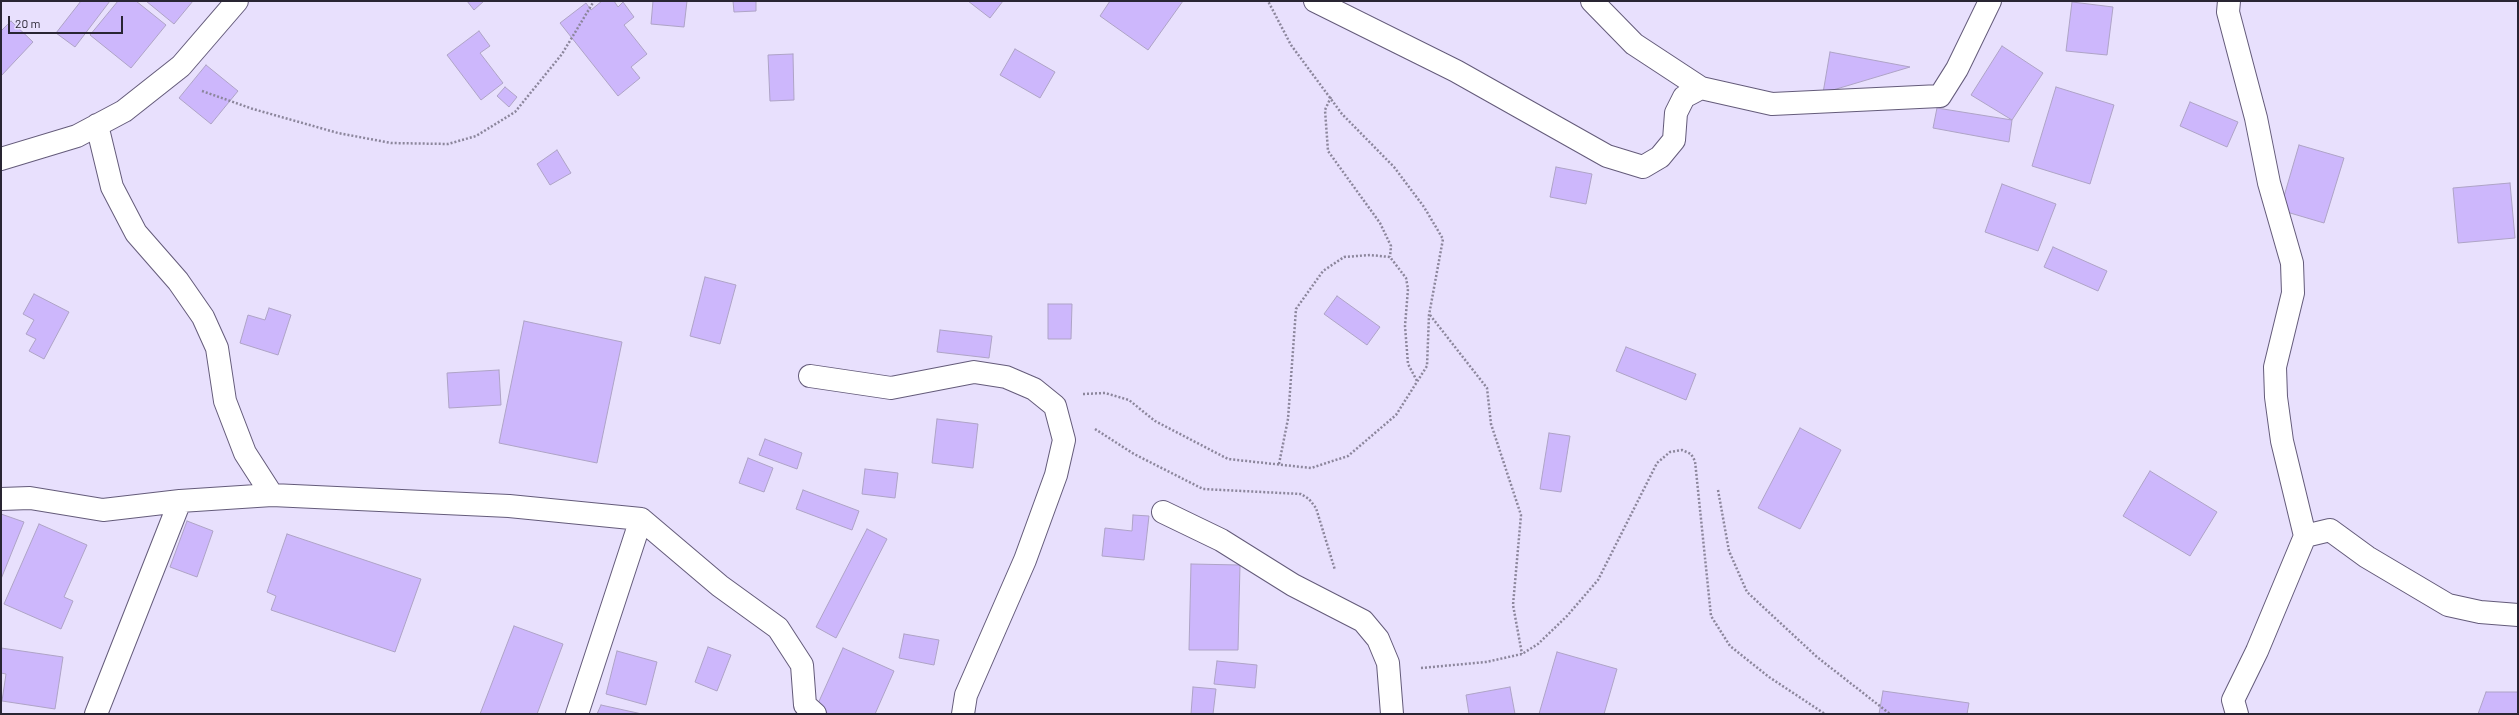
<!DOCTYPE html>
<html>
<head>
<meta charset="utf-8">
<style>
  body { margin:0 }
  #map { position:relative; width:2519px; height:715px; overflow:hidden; background:#e8e0fd; font-family:Barlow,sans-serif }
  canvas { display:block }
  .frame { position:absolute; inset:0; border:2px solid #292533; pointer-events:none }
  .scale { position:absolute; left:8px; top:16px; width:115px; height:18px; box-sizing:border-box; border:2px solid #292533; border-top:0; padding-left:5px; font-size:12px; line-height:14px; white-space:nowrap; color:#292533; -webkit-text-stroke:3px #e8e0fd; paint-order:stroke }
</style>
</head>
<body>
<div id="map">
<canvas width="2519" height="715"></canvas>
<div class="frame"></div>
<div class="scale">20 m</div>
</div>
<script>
const ctx = document.querySelector('canvas').getContext('2d');
ctx.lineJoin = 'round';
function fill(path, color) { ctx.fillStyle = color; ctx.fill(path, 'evenodd'); }
const toPath = rows => new Path2D(rows.map(r => 'M' + r).join(''));
function strokePath(path, color, width, dash) { ctx.strokeStyle = color; ctx.lineWidth = width; ctx.lineCap = dash ? 'butt' : 'round'; ctx.setLineDash(dash || []); ctx.stroke(path); }
const building = toPath([
  [81,1,110,1,75,47,56,33,81,1],
  [118,1,136,1,166,25,131,68,90,35,118,1],
  [146,1,193,1,174,24,146,1],
  [467,1,484,1,474,10,467,1],
  [602,1,614,1,618,7,623,2,634,17,624,25,647,54,631,67,640,78,618,96,560,23,586,3,591,10,602,1],
  [653,1,687,1,684,27,651,24,653,1],
  [733,1,756,1,756,11,734,12,733,1],
  [968,1,1003,1,990,18,968,1],
  [1110,1,1183,1,1148,50,1100,16,1110,1],
  [2072,2,2113,7,2107,55,2066,51,2072,2],
  [11,21,33,42,1,76,1,31,11,21],
  [479,31,490,46,480,53,503,83,481,100,447,55,479,31],
  [2002,46,2043,73,2012,120,1971,95,2002,46],
  [1015,49,1055,72,1040,98,1000,75,1015,49],
  [1830,52,1910,67,1823,93,1830,52],
  [793,54,794,100,770,101,768,55,793,54],
  [206,65,238,91,211,124,179,98,206,65],
  [505,87,517,97,509,107,497,96,505,87],
  [2056,87,2114,105,2090,184,2032,166,2056,87],
  [2190,102,2238,122,2227,147,2180,126,2190,102],
  [1937,108,2012,120,2009,142,1933,128,1937,108],
  [2299,145,2344,158,2324,223,2280,210,2299,145],
  [557,150,571,173,550,185,537,164,557,150],
  [1556,167,1592,174,1586,204,1550,197,1556,167],
  [2510,183,2515,238,2458,243,2453,188,2510,183],
  [2002,184,2056,204,2038,251,1985,232,2002,184],
  [2053,247,2107,271,2098,291,2044,267,2053,247],
  [705,277,736,285,720,344,690,336,705,277],
  [34,294,69,312,44,359,29,351,36,339,26,334,34,320,23,314,34,294],
  [1337,296,1380,327,1367,345,1324,314,1337,296],
  [1048,304,1072,304,1071,339,1048,339,1048,304],
  [269,308,291,315,278,355,240,343,248,315,265,320,269,308],
  [524,321,622,342,597,463,499,443,524,321],
  [940,330,992,336,989,358,937,352,940,330],
  [1626,347,1696,374,1686,400,1616,371,1626,347],
  [499,370,501,405,449,408,447,373,499,370],
  [937,419,978,424,973,468,932,463,937,419],
  [1800,428,1841,450,1800,529,1758,508,1800,428],
  [1549,433,1570,436,1561,492,1540,489,1549,433],
  [765,439,802,453,797,469,759,455,765,439],
  [748,458,773,468,764,492,739,483,748,458],
  [865,469,898,473,895,498,862,494,865,469],
  [2150,471,2217,512,2190,556,2123,516,2150,471],
  [803,490,859,511,852,530,796,509,803,490],
  [1,514,24,522,1,579,1,514],
  [1133,515,1149,516,1144,560,1102,556,1105,528,1132,531,1133,515],
  [187,521,213,531,197,577,170,567,187,521],
  [39,524,87,545,64,597,73,601,61,629,4,604,39,524],
  [867,529,887,539,836,638,816,627,867,529],
  [287,534,421,579,395,652,271,610,276,596,267,592,287,534],
  [1191,564,1240,565,1238,650,1189,650,1191,564],
  [514,626,563,644,537,714,480,714,514,626],
  [904,634,939,640,934,665,899,658,904,634],
  [708,647,731,655,717,691,695,682,708,647],
  [1,648,63,657,55,709,2,701,6,674,1,673,1,648],
  [843,648,894,671,875,714,829,714,816,708,843,648],
  [617,651,657,662,646,705,606,694,617,651],
  [1557,652,1617,669,1604,714,1539,714,1557,652],
  [1217,661,1257,665,1255,688,1214,684,1217,661],
  [1193,687,1216,689,1213,714,1191,714,1193,687],
  [1510,687,1515,714,1469,714,1466,695,1510,687],
  [1883,691,1969,703,1967,714,1879,714,1883,691],
  [2486,692,2518,692,2518,714,2478,714,2486,692],
  [601,705,642,714,597,714,601,705]
]);
const path = toPath([
  [202,91,253,109,338,133,391,143,448,144,476,136,515,112,562,54,594,1],
  [1331,97,1325,110,1328,151,1380,223,1391,246,1390,257],
  [1430,315,1487,388,1491,424,1521,515,1513,605,1522,654],
  [1083,394,1105,393,1129,400,1155,421,1228,459,1311,468,1348,456,1396,415,1427,366,1429,315,1443,239,1424,207,1394,167,1342,114,1291,45,1268,1],
  [1095,429,1134,454,1203,489,1301,494,1309,499,1316,508,1335,570],
  [1279,464,1288,419,1296,309,1323,271,1344,257,1370,255,1390,257,1406,278,1408,289,1405,326,1408,364,1417,381],
  [1718,490,1729,551,1747,592,1817,657,1890,714],
  [1421,668,1486,662,1522,654,1538,644,1567,616,1598,580,1657,463,1670,452,1682,450,1691,454,1695,461,1711,616,1730,646,1769,677,1825,714]
]);
const minor = toPath([
  [1315,1,1456,71,1607,156,1643,167,1660,157,1674,140,1676,113,1684,97,1701,88,1772,104,1940,96,1957,69,1990,1],
  [1592,1,1634,44,1701,88],
  [2229,1,2228,12,2256,118,2269,183,2292,263,2293,293,2275,367,2276,397,2282,441,2305,536,2330,530,2367,557,2448,605,2480,612,2518,615],
  [97,125,112,187,136,233,178,281,203,317,217,348,225,401,245,453,272,495],
  [1,159,77,136,124,111,181,66,237,1],
  [810,376,891,388,974,372,1006,377,1034,389,1055,406,1064,440,1056,475,1025,560,966,695,963,714],
  [1,499,30,498,103,510,180,501,272,495,509,506,641,519,720,586,778,628,802,665,805,705,815,714],
  [1163,512,1221,540,1293,585,1363,621,1378,639,1388,663,1392,714],
  [96,714,180,501],
  [577,714,641,519],
  [2237,714,2233,700,2257,651,2305,536]
]);
fill(building, '#cdb7fc');
strokePath(building, '#aea3c6', 1);
strokePath(minor, '#645b7a', 24);
strokePath(path, '#8c869c', 2.5, [2, 2]);
strokePath(minor, '#fff', 22);
</script>
</body>
</html>
